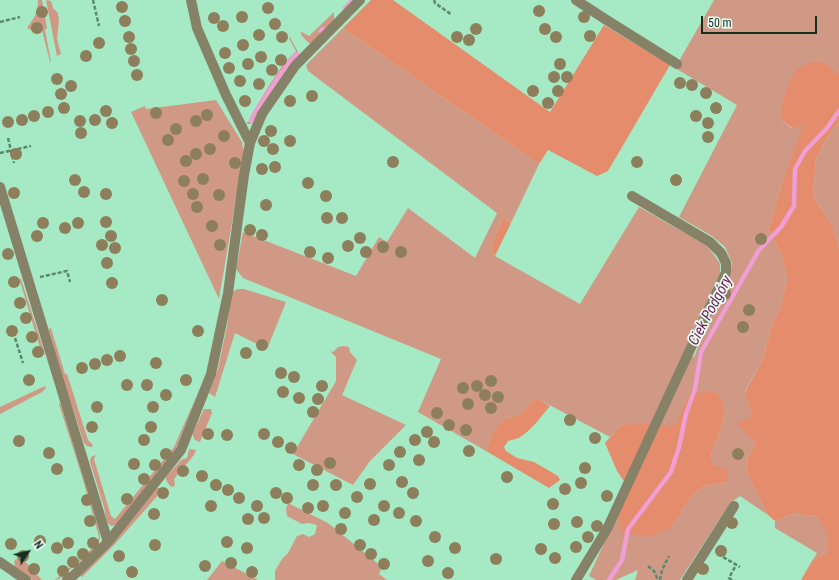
<!DOCTYPE html>
<html>
<head>
<meta charset="utf-8">
<style>
  body { margin:0 }
  #map { position:relative; width:839px; height:580px; overflow:hidden; background:#a6e9c5; font-family:"Roboto Condensed",sans-serif }
  canvas { display:block }
  .north { position:absolute; left:8px; top:532px; width:40px; height:40px; -webkit-text-stroke:3px #ebfef3; paint-order:stroke; rotate:55deg; font-size:11px; font-weight:700; line-height:16px; text-align:center; color:#142f21 }
  .north::after { content:''; display:block; margin:auto; width:14px; height:18px; background:#142f21; clip-path:polygon(50% 0,100% 100%,50% 72%,0 100%) }
  .scale { position:absolute; left:701px; top:16px; width:116px; height:18px; box-sizing:border-box; border:2px solid #142f21; border-top:0; padding-left:5px; font-size:12px; line-height:14px; white-space:nowrap; color:#142f21; -webkit-text-stroke:3px #ebfef3; paint-order:stroke }
</style>
</head>
<body>
<div id="map">
<canvas width="839" height="580"></canvas>
<div class="north">N</div>
<div class="scale">50 m</div>
</div>
<script>
const ctx = document.querySelector('canvas').getContext('2d');
ctx.lineJoin = 'round';
function fill(path, color) { ctx.fillStyle = color; ctx.fill(path, 'evenodd'); }
const toPath = rows => new Path2D(rows.map(r => 'M' + r).join(''));
function strokePath(path, color, width, dash) { ctx.strokeStyle = color; ctx.lineWidth = width; ctx.lineCap = dash ? 'butt' : 'round'; ctx.setLineDash(dash || []); ctx.stroke(path); }
function write(font, color, halo, rows, align = 'center') {
  ctx.font = font + ' "Roboto Condensed",sans-serif'; ctx.lineWidth = 3.5; ctx.setLineDash([]); ctx.textBaseline = 'middle'; ctx.strokeStyle = halo; ctx.fillStyle = color; for (const [text, x, y, turn = 0] of rows) {
    ctx.save(); ctx.translate(x, y); ctx.rotate((+turn || 0) * Math.PI / 180); ctx.textAlign = isNaN(turn) ? turn : align; if (halo) ctx.strokeText(text, 0, 0); ctx.fillText(text, 0, 0); ctx.restore();
  }
}
const green = toPath([
  [38,0,42,0,47,28,45,30,51,62,50,62,42,30,35,32,27,28,35,16,38,4],
  [46,0,51,1,53,8,58,13,59,21,57,39,61,54,57,56],
  [714,0,839,0,839,73,781,119,791,128,804,124,781,186,769,229,782,257,787,279,781,306,771,327,763,359,745,391,752,417,756,443,748,456,746,472,768,515,740,496,730,503,680,580,635,580,638,570,616,580,596,580,589,576,617,515,671,528,691,497,704,486,728,482,713,465,711,454,717,441,725,415,701,394,691,389,675,427,634,422,619,427,610,437,536,398,518,415,507,418,491,436,486,451,418,412,441,359,243,278,236,269,243,232,356,276,379,237,387,242,408,208,475,258,497,213,308,71,306,65,343,28,539,164,511,223,503,217,490,248,495,256,580,304,639,207,706,245,715,256,720,264,720,273,684,352,694,357,729,275,732,263,725,247,712,236,679,217,737,105,675,68],
  [334,12,334,22,312,43,309,43,302,36,300,31,309,36],
  [290,37,299,54,286,70,266,99,251,124,246,124,249,121,253,112,270,84,282,66,296,51,289,38],
  [216,100,242,142,244,152,219,299,131,112,145,106,146,109],
  [839,122,839,248,833,227,813,196,816,160,827,138],
  [19,278,21,279,45,354,36,358,41,351],
  [237,289,244,289,286,302,267,349,235,333,215,397,209,393,218,369,227,326,231,295,233,292],
  [50,328,51,328,65,374,67,374,88,440,92,444,93,446,91,447,87,446,84,443,63,379,49,330],
  [344,346,349,347,350,352,357,360,342,395,406,425,370,461,353,485,293,454,336,381,336,357,330,351,333,352,338,347],
  [202,384,176,449,116,525,111,526,107,522,104,507,90,462,91,457,96,455,94,459,111,516,115,519,174,447],
  [45,386,46,388,42,392,0,414,0,407],
  [60,403,62,408,100,534,100,537,99,542,92,551,59,579,54,580,56,579,95,546,99,537,83,480,59,404],
  [204,409,211,409,212,413,200,442,195,440,193,436,193,433],
  [189,449,196,450,194,455,174,479,175,485,173,487,170,486,166,480,166,477,180,461,183,459,187,458],
  [157,488,161,488,167,494,159,494,115,544,82,577,80,575],
  [288,503,328,523,382,567,379,574,387,580,275,580,275,571,282,559,288,553,297,536,303,534,309,537,315,534,317,525,309,523,302,524,287,516,286,509],
  [793,514,816,516,829,534,827,552,812,561,817,553,775,528,775,521],
  [21,557,42,580,33,580,15,568,14,562,15,560],
  [222,561,258,580,207,580]
]);
const forest = toPath([
  [371,0,393,0,550,112,604,25,670,65,608,171,597,176,548,150,539,164,343,28],
  [812,62,825,63,833,70,835,75,839,73,839,122,827,138,816,160,813,196,833,227,839,248,839,580,801,580,812,561,827,552,828,534,816,516,793,514,775,521,768,515,746,472,748,456,756,443,737,423,752,417,745,392,763,359,771,327,781,306,787,279,782,257,769,229,781,186,803,125,792,128,781,119,781,108,788,86,796,70],
  [503,217,511,223,495,256,490,248],
  [691,389,701,393,714,391,722,400,725,415,717,441,711,454,713,465,728,470,728,482,704,486,691,497,671,528,649,537,622,532,615,505,624,481,617,471,605,443,619,427,634,422,675,426],
  [536,398,550,406,536,423,527,432,519,438,508,441,504,447,506,451,517,458,534,462,558,476,560,480,549,488,486,451,491,436,500,424,507,418,518,415]
]);
const stream = toPath([
  [345,8,353,0],
  [321,31,323,29],
  [251,121,255,113,277,79,288,64,297,54],
  [609,580,622,560,628,529,671,472,679,447,686,414,695,389,701,352,759,250,781,227,794,206,795,169,805,151,827,128,839,111]
]);
const path = toPath([
  [93,0,99,26],
  [434,0,435,3,452,15],
  [0,22,20,17],
  [8,138,14,163],
  [0,153,31,146],
  [40,277,67,271,70,282],
  [15,338,23,363],
  [718,554,740,567],
  [648,566,654,571,658,580],
  [660,580,662,570,669,556],
  [732,580,729,578,736,565]
]);
const minor = toPath([
  [191,0,197,28,226,95,250,143],
  [576,0,605,19,677,64],
  [0,187,108,542],
  [0,562,26,580],
  [67,580,73,576,108,542,181,450,211,374,228,293,244,175,250,143,262,114,295,66,360,0],
  [576,580,607,529,726,272,726,263,721,253,710,242,632,196],
  [687,580,734,506]
]);
const trees = [
  [122,7],
  [268,8],
  [539,11],
  [42,12],
  [242,17],
  [584,17],
  [214,18],
  [125,21],
  [275,24],
  [223,26],
  [37,28],
  [476,29],
  [545,29],
  [259,35],
  [590,36],
  [129,37],
  [282,37],
  [457,37],
  [556,37],
  [469,40],
  [99,43],
  [243,45],
  [131,49],
  [225,53],
  [86,56],
  [261,57],
  [281,60],
  [134,61],
  [248,64],
  [560,64],
  [229,68],
  [272,70],
  [137,75],
  [554,77],
  [567,77],
  [57,79],
  [240,81],
  [680,83],
  [259,84],
  [692,85],
  [71,86],
  [533,91],
  [558,91],
  [706,93],
  [61,94],
  [312,96],
  [245,101],
  [290,101],
  [548,103],
  [64,108],
  [716,108],
  [106,111],
  [48,112],
  [156,113],
  [207,115],
  [34,116],
  [696,116],
  [22,120],
  [95,120],
  [80,121],
  [196,121],
  [8,122],
  [112,123],
  [708,123],
  [176,129],
  [271,131],
  [81,133],
  [224,136],
  [708,137],
  [168,140],
  [264,141],
  [290,141],
  [210,149],
  [273,149],
  [16,154],
  [196,154],
  [186,161],
  [393,162],
  [637,162],
  [235,163],
  [275,167],
  [262,169],
  [203,179],
  [75,180],
  [676,180],
  [184,181],
  [308,183],
  [84,192],
  [14,193],
  [106,194],
  [193,194],
  [219,195],
  [326,196],
  [266,205],
  [197,207],
  [327,218],
  [342,218],
  [106,222],
  [43,223],
  [78,223],
  [212,226],
  [65,228],
  [250,230],
  [262,235],
  [37,236],
  [111,236],
  [360,238],
  [761,239],
  [102,245],
  [220,245],
  [348,246],
  [383,247],
  [115,248],
  [310,252],
  [366,252],
  [401,252],
  [8,254],
  [328,258],
  [107,263],
  [14,282],
  [112,283],
  [725,294],
  [162,300],
  [20,303],
  [749,310],
  [26,318],
  [743,327],
  [12,331],
  [198,331],
  [32,337],
  [262,345],
  [38,352],
  [246,353],
  [120,356],
  [107,360],
  [156,363],
  [95,364],
  [82,368],
  [281,373],
  [294,377],
  [29,380],
  [186,380],
  [491,381],
  [127,385],
  [147,385],
  [322,386],
  [477,386],
  [463,388],
  [283,392],
  [166,395],
  [485,395],
  [498,397],
  [299,398],
  [318,399],
  [468,404],
  [97,407],
  [153,407],
  [491,408],
  [313,412],
  [437,413],
  [570,420],
  [449,425],
  [92,427],
  [151,427],
  [466,430],
  [427,432],
  [208,434],
  [264,434],
  [227,435],
  [595,438],
  [144,440],
  [415,440],
  [19,441],
  [278,442],
  [434,442],
  [291,448],
  [469,451],
  [400,452],
  [49,453],
  [166,454],
  [738,454],
  [419,460],
  [330,463],
  [134,464],
  [155,465],
  [299,465],
  [389,465],
  [585,468],
  [57,469],
  [317,470],
  [183,471],
  [202,476],
  [507,477],
  [144,479],
  [402,482],
  [581,483],
  [370,484],
  [216,485],
  [313,485],
  [336,485],
  [565,489],
  [228,490],
  [163,493],
  [276,493],
  [413,493],
  [607,496],
  [357,497],
  [239,498],
  [287,498],
  [127,499],
  [87,500],
  [553,504],
  [211,506],
  [257,506],
  [323,506],
  [384,506],
  [308,508],
  [345,513],
  [399,513],
  [154,514],
  [264,518],
  [248,519],
  [374,520],
  [90,521],
  [416,521],
  [577,522],
  [732,523],
  [554,524],
  [597,526],
  [341,529],
  [435,537],
  [588,537],
  [40,541],
  [227,542],
  [68,543],
  [93,543],
  [11,544],
  [155,545],
  [360,545],
  [576,547],
  [57,548],
  [247,548],
  [455,548],
  [541,549],
  [721,551],
  [83,554],
  [371,554],
  [23,556],
  [119,556],
  [555,558],
  [496,559],
  [428,561],
  [73,562],
  [231,563],
  [384,564],
  [205,566],
  [34,569],
  [703,569],
  [63,571],
  [132,572],
  [252,572],
  [448,573]
];
const waterNames = [
  ["Ciek Podgóry",711,311,-62]
];
fill(green, '#cf9986');
fill(forest, '#e58c6d');
strokePath(stream, '#f09ed4', 4.5);
strokePath(path, '#5a8870', 2.5, [4, 2]);
strokePath(minor, '#868268', 10);
ctx.fillStyle = '#8d7f5c';
for (const [x, y] of trees) { ctx.beginPath(); ctx.arc(x, y, 6, 0, 2 * Math.PI); ctx.fill(); }
write('italic 15px', '#76185e', '#ebfef3', waterNames);
</script>
</body>
</html>
